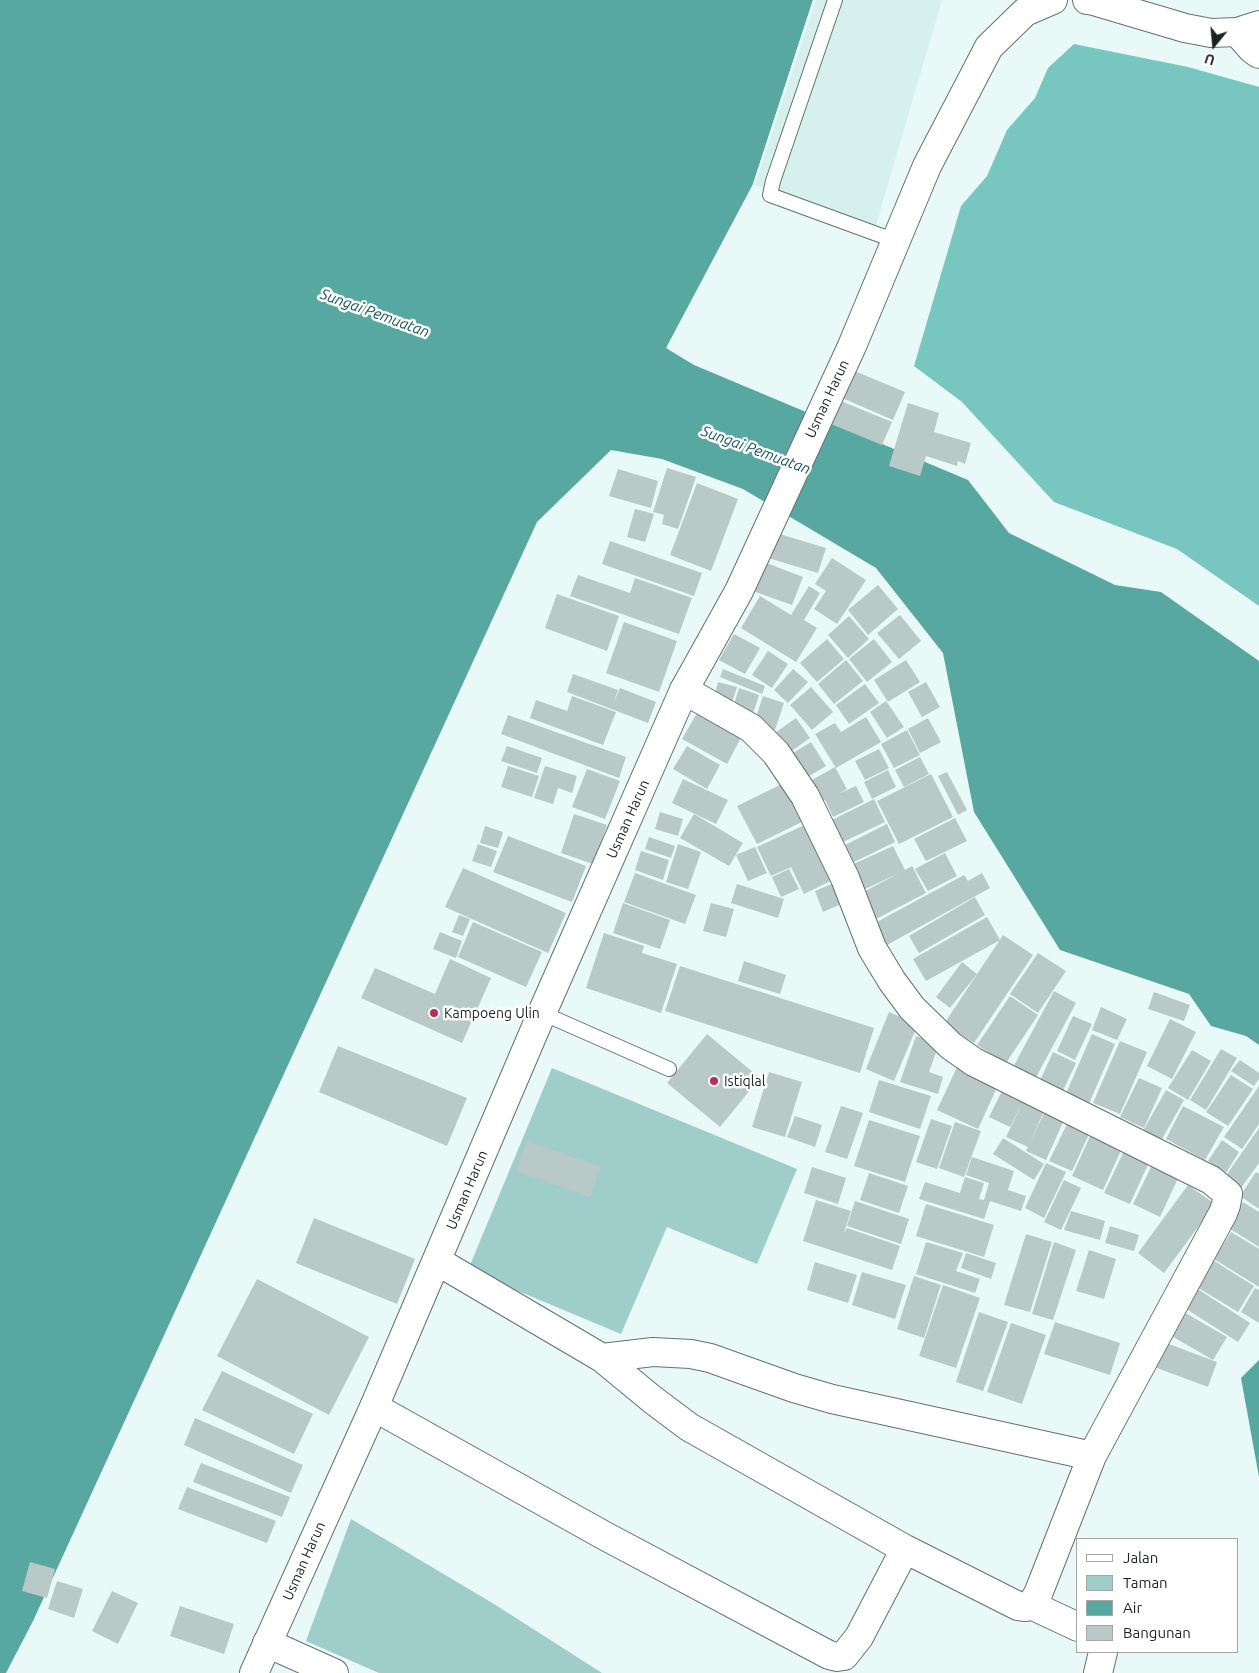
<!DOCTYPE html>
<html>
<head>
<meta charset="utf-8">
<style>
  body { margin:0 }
  #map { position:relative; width:1259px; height:1673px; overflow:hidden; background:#e8f9f7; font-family:Ubuntu,sans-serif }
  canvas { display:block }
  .legend { position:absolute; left:1076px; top:1538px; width:162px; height:115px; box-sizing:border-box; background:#fff; border:1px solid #a4a7a6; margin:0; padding:6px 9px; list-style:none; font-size:15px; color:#1c2221 }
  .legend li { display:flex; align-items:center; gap:10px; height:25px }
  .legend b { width:25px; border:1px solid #a4a7a6 }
  .north { position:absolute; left:1189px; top:20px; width:50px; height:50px; -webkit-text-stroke:4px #fff; paint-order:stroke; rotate:197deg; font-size:14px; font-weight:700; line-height:20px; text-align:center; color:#1c2221 }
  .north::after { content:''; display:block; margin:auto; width:18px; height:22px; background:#1c2221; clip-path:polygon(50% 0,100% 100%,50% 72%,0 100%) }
</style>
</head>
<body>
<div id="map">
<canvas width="1259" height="1673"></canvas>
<ul class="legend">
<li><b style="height:6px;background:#fff"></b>Jalan</li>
<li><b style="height:14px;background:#9fcdc9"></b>Taman</li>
<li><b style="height:14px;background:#58a8a2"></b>Air</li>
<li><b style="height:14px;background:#b9c9c7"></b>Bangunan</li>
</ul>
<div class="north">U</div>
</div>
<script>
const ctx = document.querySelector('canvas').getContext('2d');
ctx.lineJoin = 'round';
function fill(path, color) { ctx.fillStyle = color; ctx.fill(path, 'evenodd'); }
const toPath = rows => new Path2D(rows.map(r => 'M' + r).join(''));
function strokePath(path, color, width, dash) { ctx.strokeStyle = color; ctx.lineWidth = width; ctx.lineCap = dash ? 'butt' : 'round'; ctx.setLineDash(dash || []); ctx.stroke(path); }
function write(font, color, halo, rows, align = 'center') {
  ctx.font = font + ' Ubuntu,sans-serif'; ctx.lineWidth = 5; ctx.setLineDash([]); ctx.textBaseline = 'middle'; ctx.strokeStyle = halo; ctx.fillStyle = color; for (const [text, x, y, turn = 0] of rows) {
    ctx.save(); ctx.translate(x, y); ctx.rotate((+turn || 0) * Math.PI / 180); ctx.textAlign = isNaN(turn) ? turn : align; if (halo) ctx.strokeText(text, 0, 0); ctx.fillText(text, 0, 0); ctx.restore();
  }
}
const built = toPath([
  [813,0,942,0,875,228,753,184]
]);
const green = toPath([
  [552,1068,797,1169,757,1264,667,1227,621,1334,468,1270],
  [351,1519,494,1604,602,1673,379,1673,306,1641]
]);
const forest = toPath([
  [1074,44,1188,67,1259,87,1259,606,1177,549,1054,502,962,402,914,366,961,206,987,176,1007,130,1035,98,1048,68]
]);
const water = toPath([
  [0,0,813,0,753,184,666,348,694,365,968,480,1009,533,1115,585,1161,592,1259,661,1259,1045,1246,1036,1211,1026,1189,994,1060,950,974,812,943,653,876,568,743,489,662,459,611,450,537,522,33,1621,6,1673,0,1673],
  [1259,1360,1259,1477,1241,1378]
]);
const pier = toPath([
  [813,0,816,0,755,184,753,184]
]);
const building = toPath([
  [845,367,905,392,893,420,833,394],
  [836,399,892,422,882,445,826,422],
  [908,403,939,413,934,432,971,443,965,464,958,461,957,466,926,456,920,476,889,466],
  [667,468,696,477,678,529,662,524,664,515,653,512],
  [618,469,658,481,651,508,609,496],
  [697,483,738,499,711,571,670,555],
  [635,509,654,514,645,542,627,537],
  [773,532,826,548,818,573,765,557],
  [610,541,702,573,694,596,602,564],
  [832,558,866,580,837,624,814,609,826,591,815,584],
  [764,562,803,577,792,605,753,591],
  [578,575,630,593,635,578,692,598,679,634,570,596],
  [878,585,898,609,868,635,848,610],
  [809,586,820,593,804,620,817,628,796,662,741,628,760,596,791,615],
  [557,594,619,616,607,651,545,628],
  [900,615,921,641,899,659,877,633],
  [849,616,869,639,848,658,828,635],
  [624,622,677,641,659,692,606,673],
  [734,634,760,648,745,674,719,660],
  [827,639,844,659,817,682,800,663],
  [874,639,892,662,867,682,849,659],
  [768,651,788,664,772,688,752,675],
  [846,660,863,681,834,704,818,684],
  [906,660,920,682,888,702,874,680],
  [723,669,765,686,762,694,720,677],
  [793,669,808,682,788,703,774,690],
  [573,674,618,690,613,704,620,688,656,702,648,723,567,692],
  [718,682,737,687,730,709,712,704],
  [926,682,940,707,922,717,908,692],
  [865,684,879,703,849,724,836,705],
  [811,687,833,712,812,730,790,705],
  [739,688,759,695,751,720,731,714],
  [572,696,616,712,603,745,530,718,536,700,567,711],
  [763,696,784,703,775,730,754,723],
  [886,701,904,727,887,738,870,712],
  [697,713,741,738,727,764,682,739],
  [508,715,626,757,619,778,501,734],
  [866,717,881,742,836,768,815,734,835,723,841,732],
  [796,718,810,738,786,755,772,735],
  [928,718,941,742,920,753,908,729],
  [907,730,920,755,894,768,881,744],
  [811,742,826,766,801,781,786,757],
  [507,746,542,758,537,773,501,761],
  [687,746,720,765,707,789,673,769],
  [879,749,889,768,865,780,855,761],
  [920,757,929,774,904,787,895,770],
  [508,766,539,776,532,797,501,787],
  [545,766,577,776,572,793,558,788,553,804,534,798],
  [835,767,847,789,838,794,856,786,864,802,833,817,825,800,823,801,812,780],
  [587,769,620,781,605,819,572,807],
  [888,770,896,787,872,799,864,782],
  [947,772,967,810,958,815,938,776],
  [931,774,953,817,899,844,877,801],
  [683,779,728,800,716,824,672,803],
  [788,781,808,819,757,844,737,806],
  [874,799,885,822,843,842,832,820],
  [660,812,683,819,678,836,655,829],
  [574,814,607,825,593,864,561,853],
  [694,814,743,843,729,866,680,838],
  [955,818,967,841,926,861,914,839],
  [811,822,837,878,804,894,791,867,771,876,757,847],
  [887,824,895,842,850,864,841,847],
  [485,826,503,832,498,848,480,843],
  [508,836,586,866,572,902,493,872],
  [649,837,675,846,671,858,645,849],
  [478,844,497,851,491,867,472,861],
  [678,844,701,852,688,889,666,882],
  [893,846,905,870,912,866,926,893,874,920,860,894,899,873,859,892,847,867],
  [755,847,767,873,748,881,736,855],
  [641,851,669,860,663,880,635,870],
  [945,853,957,876,928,891,915,869],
  [463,868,566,913,548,953,445,907],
  [789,869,799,889,781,897,772,877],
  [635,873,696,895,685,924,624,902],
  [982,873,990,888,887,945,875,923,964,875,968,881],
  [841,880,850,900,823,912,815,891],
  [737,884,784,899,778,918,731,903],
  [975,897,985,915,919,953,909,936],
  [623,903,670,920,660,949,613,933],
  [711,903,734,909,726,937,703,931],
  [459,915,470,919,463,936,452,932],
  [987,917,1000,940,926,981,913,959],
  [473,922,542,952,526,987,458,957],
  [440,932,462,941,456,958,433,949],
  [604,933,644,946,642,953,677,964,661,1013,586,988],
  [1003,935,1033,955,974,1043,944,1024],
  [1038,953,1066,971,1038,1013,1010,994],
  [450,959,491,978,462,1043,361,998,375,968,435,994],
  [744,961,786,975,780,994,738,981],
  [962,962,977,974,950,1008,936,997],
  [680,966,874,1028,860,1073,665,1011],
  [1054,991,1076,1003,1033,1083,1011,1071],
  [1154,992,1190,1005,1184,1021,1148,1009],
  [1010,996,1038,1015,1006,1063,977,1045],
  [1101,1007,1127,1019,1117,1040,1092,1030],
  [889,1012,918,1024,894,1081,866,1069],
  [1073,1016,1092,1024,1075,1060,1057,1051],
  [1170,1019,1196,1032,1172,1079,1147,1066],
  [707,1034,760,1078,720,1127,667,1083],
  [1092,1034,1115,1044,1087,1108,1064,1098],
  [916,1036,939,1044,929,1072,943,1077,938,1094,900,1082],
  [1120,1041,1147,1052,1120,1114,1093,1103],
  [338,1046,467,1098,447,1146,319,1092],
  [1221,1049,1237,1058,1206,1110,1190,1100],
  [1192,1050,1211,1061,1188,1100,1168,1088],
  [1053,1052,1076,1063,1061,1095,1038,1085],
  [1240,1060,1259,1073,1259,1079,1254,1086,1231,1071],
  [958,1065,999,1083,978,1129,937,1110],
  [769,1072,802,1082,785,1137,752,1127],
  [1231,1075,1253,1089,1228,1126,1206,1112],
  [1139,1078,1162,1088,1144,1128,1120,1117],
  [879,1080,931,1096,920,1129,869,1112],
  [1259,1086,1259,1124,1242,1149,1224,1137],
  [1003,1089,1045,1109,1028,1147,1006,1137,1022,1104,1010,1127,989,1117],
  [1166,1090,1184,1100,1161,1141,1143,1131],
  [841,1106,863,1113,847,1159,825,1152],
  [1183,1106,1224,1127,1205,1160,1166,1139],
  [1046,1109,1065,1118,1046,1160,1026,1151],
  [795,1116,822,1125,815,1147,787,1137],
  [931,1119,952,1126,937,1169,916,1162],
  [869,1120,920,1136,905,1182,854,1166],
  [1069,1120,1091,1130,1072,1171,1049,1161],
  [955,1122,981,1131,964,1177,939,1168],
  [1259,1128,1259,1163,1241,1188,1225,1177],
  [1092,1132,1123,1146,1103,1190,1072,1176],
  [1003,1138,1044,1164,1034,1180,993,1154],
  [1222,1140,1239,1152,1226,1173,1208,1161],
  [527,1141,601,1167,590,1197,516,1171],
  [1125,1149,1150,1160,1130,1204,1104,1193],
  [972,1157,1014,1171,1008,1190,1026,1196,1021,1211,990,1201,984,1219,919,1199,925,1182,960,1193,965,1177,984,1183,979,1199,984,1200,989,1183,966,1175],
  [1154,1161,1180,1174,1160,1217,1133,1204],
  [1046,1163,1066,1172,1044,1218,1025,1208],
  [812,1167,846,1178,838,1204,804,1193],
  [1256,1172,1259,1174,1259,1209,1240,1196],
  [869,1173,908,1186,899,1213,860,1200],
  [1064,1180,1081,1188,1061,1230,1044,1222],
  [1188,1185,1215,1204,1164,1273,1138,1253],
  [816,1200,851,1211,844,1233,847,1228,900,1246,892,1270,803,1241],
  [855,1201,909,1219,901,1244,847,1226],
  [1243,1202,1259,1212,1259,1247,1227,1227],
  [926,1204,994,1225,984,1257,916,1236],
  [1071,1211,1105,1221,1100,1240,1064,1230],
  [314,1218,415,1259,397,1304,296,1263],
  [1110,1226,1139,1235,1134,1251,1105,1243],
  [1231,1232,1259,1249,1259,1287,1214,1259],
  [1026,1234,1052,1242,1030,1312,1004,1305],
  [926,1242,963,1253,956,1271,980,1279,975,1293,916,1274],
  [1054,1242,1076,1250,1053,1320,1032,1314],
  [1089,1250,1116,1259,1104,1299,1076,1291],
  [966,1253,996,1263,991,1279,961,1268],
  [1208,1257,1254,1286,1238,1312,1192,1284],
  [815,1262,857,1275,848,1303,807,1290],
  [862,1272,906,1285,895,1319,852,1305],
  [914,1276,941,1285,924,1338,897,1329],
  [257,1279,369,1337,329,1415,217,1356],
  [943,1285,980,1298,956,1368,919,1356],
  [1193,1286,1250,1323,1238,1342,1180,1305],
  [1255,1288,1259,1290,1259,1323,1241,1312],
  [1177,1308,1227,1337,1213,1360,1163,1331],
  [979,1312,1008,1322,983,1391,956,1382],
  [1055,1322,1120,1343,1110,1375,1044,1354],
  [1011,1323,1046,1335,1022,1404,987,1392],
  [1158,1340,1217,1362,1208,1387,1149,1365],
  [222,1371,313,1414,294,1454,202,1410],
  [195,1418,303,1465,291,1493,184,1445],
  [201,1463,290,1497,282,1517,193,1482],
  [187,1487,276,1521,267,1543,178,1509],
  [30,1562,55,1569,47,1598,22,1591],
  [57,1581,83,1589,74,1618,48,1609],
  [112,1591,138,1603,118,1644,92,1631],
  [180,1606,234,1624,224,1654,170,1636]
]);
const service = toPath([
  [835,0,773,181,770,195,896,241],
  [542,1013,669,1069]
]);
const minor = toPath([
  [1237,32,1252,49,1259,54],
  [684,690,751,728,776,753,805,796,845,878,872,948,892,981,912,1008,951,1046,974,1062,1211,1180,1228,1194,1226,1205,1223,1213,1092,1456,1038,1594,1031,1605],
  [437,1261,602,1358,653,1400,689,1427,905,1549,1018,1606,1026,1607,1031,1605,1078,1627],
  [602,1358,653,1352,691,1354,710,1358,794,1388,832,1399,1092,1456],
  [374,1407,605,1536,829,1655,837,1657,844,1656,859,1637,905,1549],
  [267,1643,334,1673],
  [1098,1673,1103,1652]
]);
const tertiary = toPath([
  [1087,0,1094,1,1185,28,1211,33,1237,32,1259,25],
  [254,1673,374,1407,542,1013,684,690,739,591,852,346,927,166,989,47,1025,12,1053,0]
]);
const markers = [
  [434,1013,5,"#bc2d56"],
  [714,1081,5,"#bc2d56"]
];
const streetNames = [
  ["Usman Harun",827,399,-65],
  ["Usman Harun",628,819,-66],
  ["Usman Harun",467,1190,-67],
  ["Usman Harun",304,1561,-66]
];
const poiNames = [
  ["Kampoeng Ulin",444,1013],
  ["Istiqlal",724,1081]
];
const waterNames = [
  ["Sungai Pemuatan",375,313,20],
  ["Sungai Pemuatan",756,450,20]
];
fill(built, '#d5f0ed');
fill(green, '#9fcdc9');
fill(forest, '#77c7c0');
fill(water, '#58a8a2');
fill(pier, '#e8f9f7');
fill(building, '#b9c9c7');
strokePath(service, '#637270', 16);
strokePath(minor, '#637270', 30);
strokePath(tertiary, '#637270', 30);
strokePath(service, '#fff', 14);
strokePath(minor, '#fff', 28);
strokePath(tertiary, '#fff', 28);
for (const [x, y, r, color] of markers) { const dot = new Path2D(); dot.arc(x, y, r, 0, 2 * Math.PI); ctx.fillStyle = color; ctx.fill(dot); strokePath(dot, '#fff', 2); }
write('14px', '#1c2221', '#fff', streetNames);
write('14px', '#1c2221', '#fff', poiNames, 'left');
write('italic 15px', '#115653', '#fff', waterNames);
</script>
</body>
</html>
